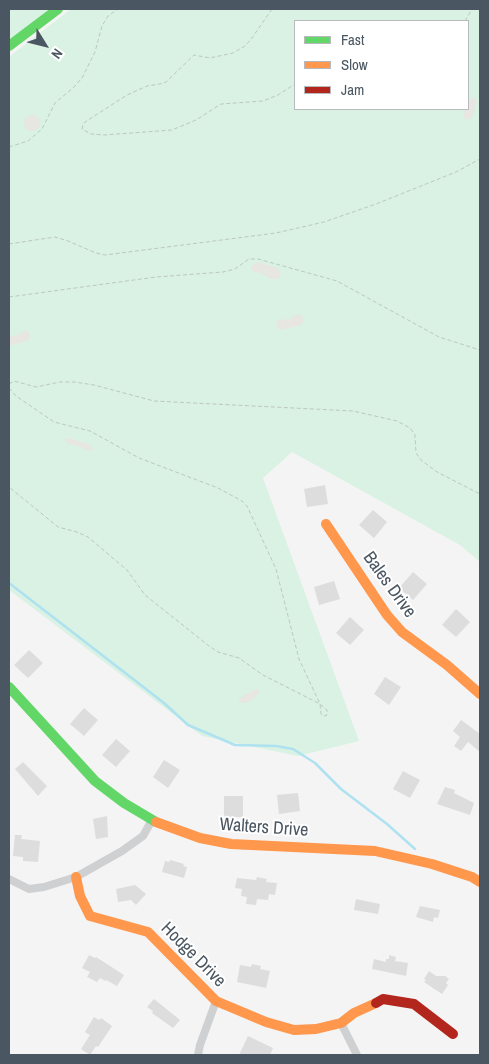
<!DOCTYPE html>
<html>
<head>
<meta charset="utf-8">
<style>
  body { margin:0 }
  #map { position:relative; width:489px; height:1064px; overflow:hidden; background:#f4f4f4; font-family:"Archivo Narrow",sans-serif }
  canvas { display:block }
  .frame { position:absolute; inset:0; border:10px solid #4a5661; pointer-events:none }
  .legend { position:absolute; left:294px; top:20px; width:175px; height:90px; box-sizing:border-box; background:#fff; border:1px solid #b7bbc0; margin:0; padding:6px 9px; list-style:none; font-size:15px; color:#4a5661 }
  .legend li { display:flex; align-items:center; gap:10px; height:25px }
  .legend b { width:25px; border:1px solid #b7bbc0 }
  .north { position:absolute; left:20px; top:20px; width:50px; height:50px; -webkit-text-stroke:4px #fff; paint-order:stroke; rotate:126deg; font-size:14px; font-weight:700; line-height:20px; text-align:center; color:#4a5661 }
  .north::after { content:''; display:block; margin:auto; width:18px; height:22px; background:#4a5661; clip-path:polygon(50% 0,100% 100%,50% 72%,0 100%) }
</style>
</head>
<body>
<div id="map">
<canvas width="489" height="1064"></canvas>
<div class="frame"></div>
<ul class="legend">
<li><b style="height:6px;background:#63d668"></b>Fast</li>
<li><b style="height:6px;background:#ff974d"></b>Slow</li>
<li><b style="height:6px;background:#b3261e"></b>Jam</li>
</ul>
<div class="north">N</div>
</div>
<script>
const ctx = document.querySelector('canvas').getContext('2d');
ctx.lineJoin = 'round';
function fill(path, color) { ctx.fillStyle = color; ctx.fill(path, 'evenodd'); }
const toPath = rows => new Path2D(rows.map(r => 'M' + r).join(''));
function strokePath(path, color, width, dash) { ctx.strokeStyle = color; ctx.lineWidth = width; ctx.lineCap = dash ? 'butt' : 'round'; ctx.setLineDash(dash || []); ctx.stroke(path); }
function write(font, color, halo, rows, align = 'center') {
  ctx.font = font + ' "Archivo Narrow",sans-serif'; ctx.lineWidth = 4; ctx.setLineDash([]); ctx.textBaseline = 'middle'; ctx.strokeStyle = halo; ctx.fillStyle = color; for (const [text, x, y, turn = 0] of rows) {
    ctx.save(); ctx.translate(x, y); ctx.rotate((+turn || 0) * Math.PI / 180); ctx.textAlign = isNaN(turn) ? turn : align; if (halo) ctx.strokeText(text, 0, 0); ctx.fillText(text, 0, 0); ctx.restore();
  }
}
const green = toPath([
  [9,9,58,9,9,46],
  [71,9,480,9,480,562,460,545,292,452,263,478,359,741,298,756,202,736,9,590,9,57],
  [295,21,468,21,468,109,295,109]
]);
const sand = toPath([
  [472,98,475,98,477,102,472,118,466,120,464,118,463,114,465,109,468,109,468,102],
  '24 123a8 8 0 1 1 16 0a8 8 0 1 1-16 0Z',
  [257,262,278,268,281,273,280,277,276,279,271,279,261,273,253,272,251,267],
  [297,314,301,315,303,318,303,322,301,325,281,330,276,327,278,320,290,319],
  [26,330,30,334,29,340,9,346,9,336,15,336],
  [69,438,90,445,93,450,89,451,78,446,68,444,65,440],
  [256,689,259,691,259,693,253,699,246,703,239,702,239,699,243,696]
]);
const stream = toPath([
  [9,583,164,703,188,725,235,745,276,746,293,749,315,763,341,789,387,824,415,849]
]);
const building = toPath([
  [325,485,328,504,307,507,304,489],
  [373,510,387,522,374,538,359,525],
  [413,572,427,584,413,600,399,588],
  [334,581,340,599,319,605,314,587],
  [456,609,470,622,456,637,442,625],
  [350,617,364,630,350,645,336,633],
  [29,650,43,663,28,678,14,665],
  [385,677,401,687,389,705,374,694],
  [84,708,98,720,84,736,70,724],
  [461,720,480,734,480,752,468,742,461,751,454,746,460,737,453,731],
  [116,739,130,751,116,767,102,755],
  [164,760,180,770,168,788,153,777],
  [23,762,47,786,38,796,15,769],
  [403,771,420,780,410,798,393,789],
  [445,787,455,790,454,793,474,803,470,815,437,804],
  [298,793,300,811,279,814,277,795],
  [224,796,243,796,243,817,224,817],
  [107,816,108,837,96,839,93,819],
  [15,835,22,835,21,839,40,841,38,862,23,861,23,857,13,856],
  [170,860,184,864,183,866,187,867,184,878,162,872,165,861,169,862],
  [257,877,267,879,266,882,277,883,275,895,269,894,268,900,257,899,256,905,246,904,247,897,241,896,242,889,235,888,237,878,256,880],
  [135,885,146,894,136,905,131,900,118,902,116,889],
  [356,899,380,904,378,914,354,910],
  [420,906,440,910,438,918,434,917,433,922,416,917],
  [89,955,95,958,96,957,124,975,117,986,106,980,105,981,100,978,97,982,87,977,90,972,82,968],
  [389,955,396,957,395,961,408,963,406,976,372,969,374,959,386,962,386,959,389,959],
  [252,964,261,966,260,969,270,971,266,988,237,982,240,965,251,967],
  [429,971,436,976,445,976,449,979,446,983,448,985,442,994,424,982,426,980,424,979],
  [154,999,180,1020,173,1028,152,1013,153,1011,147,1007],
  [94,1017,99,1020,101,1018,112,1026,98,1047,96,1046,90,1055,81,1049,90,1035,85,1032],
  [248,1036,273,1048,270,1055,239,1055]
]);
const path = toPath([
  [272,9,252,38,245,46,233,53,210,58,194,55,166,82,160,84,147,86,127,95,85,122,83,125,82,129,91,134,104,135,172,130,196,120,221,104,263,101,278,95,295,84],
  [465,21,472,9],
  [9,147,28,141,42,129,55,103,74,87,82,78,95,52,102,26,108,16,118,9],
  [9,244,55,237,68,241,96,253,105,255,276,233,324,222,376,204,456,172,480,159],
  [9,297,156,277,223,272,235,269,249,259,258,259,337,281,439,337,480,350],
  [9,384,14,381,36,387,60,382,75,382,94,385,154,401,353,411,397,421,410,428,415,435,416,453,421,460,437,472,480,494],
  [9,388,16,396,54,422,90,431,139,458,218,488,242,501,247,506,276,569,299,659,320,704,321,714,324,716,327,715,327,710,320,704,263,675,239,658,218,652,209,646,145,595,127,570,88,537,77,532,58,527,9,487]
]);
const street = toPath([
  [9,879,29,889,44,887,76,877,122,851,143,836,152,820],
  [341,1023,357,1055],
  [198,1055,200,1045,216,1001]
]);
const fast = toPath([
  [9,46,58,9],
  [9,687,95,781,124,803,156,822]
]);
const slow = toPath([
  [326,524,387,615,402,632,447,665,480,694],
  [156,822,200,838,231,844,375,851,432,864,472,877,480,882],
  [76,877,80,896,90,916,148,932,216,1001,266,1022,294,1030,316,1029,341,1023,354,1013,376,1003]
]);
const jam = toPath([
  [376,1003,383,999,414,1004,453,1034]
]);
const streetNames = [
  ["Bales Drive",389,585,54],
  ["Walters Drive",264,828,4],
  ["Hodge Drive",193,955,45]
];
fill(green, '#d9f2e3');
fill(sand, '#e7e6e1');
strokePath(stream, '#aee2f0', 2.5);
fill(building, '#ddddde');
strokePath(path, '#bcc7c4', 1, [4, 2.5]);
strokePath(street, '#ced0d2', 8);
strokePath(fast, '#63d668', 10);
strokePath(slow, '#ff974d', 10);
strokePath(jam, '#b3261e', 10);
write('18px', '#4a5661', '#fff', streetNames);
</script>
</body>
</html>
